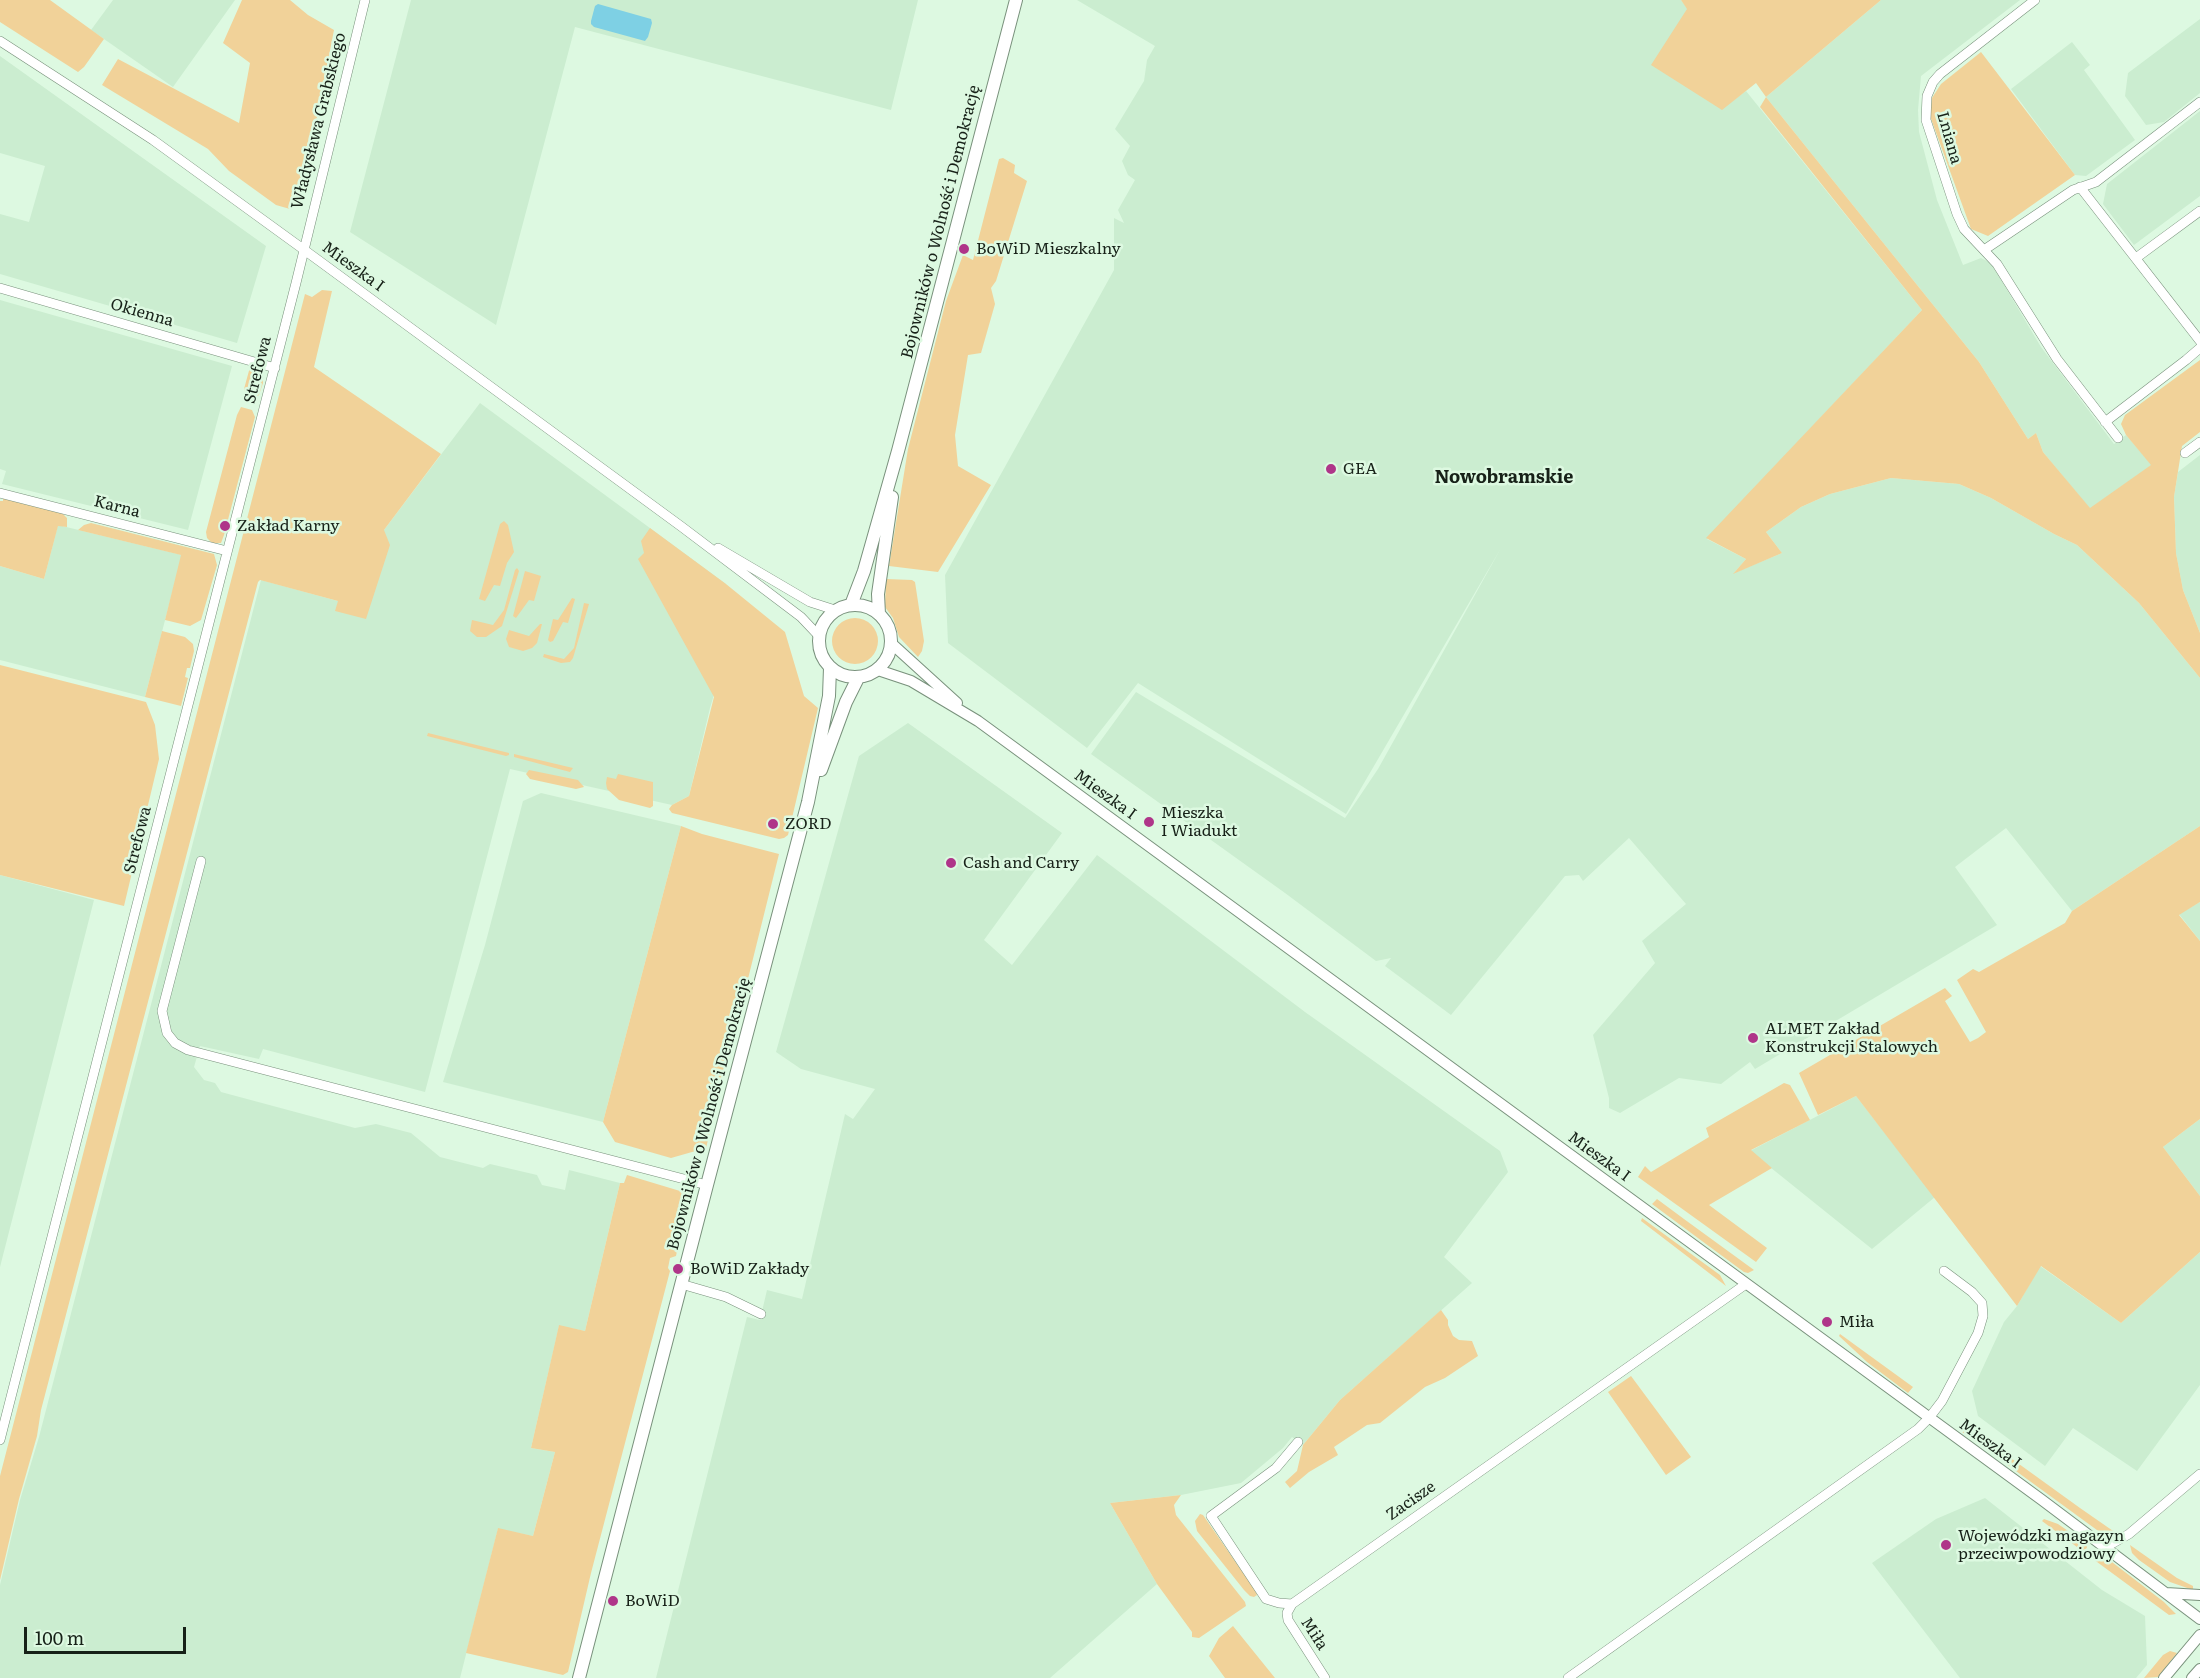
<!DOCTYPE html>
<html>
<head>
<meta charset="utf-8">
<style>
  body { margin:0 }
  #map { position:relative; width:2200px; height:1678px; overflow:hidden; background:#ddf9e1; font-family:Literata,serif }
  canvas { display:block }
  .scale { position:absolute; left:24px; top:1627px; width:162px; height:27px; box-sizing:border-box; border:3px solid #172118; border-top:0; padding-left:8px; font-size:18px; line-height:21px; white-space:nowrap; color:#172118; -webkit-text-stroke:4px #ddf9e1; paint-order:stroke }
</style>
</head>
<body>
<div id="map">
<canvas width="2200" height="1678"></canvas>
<div class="scale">100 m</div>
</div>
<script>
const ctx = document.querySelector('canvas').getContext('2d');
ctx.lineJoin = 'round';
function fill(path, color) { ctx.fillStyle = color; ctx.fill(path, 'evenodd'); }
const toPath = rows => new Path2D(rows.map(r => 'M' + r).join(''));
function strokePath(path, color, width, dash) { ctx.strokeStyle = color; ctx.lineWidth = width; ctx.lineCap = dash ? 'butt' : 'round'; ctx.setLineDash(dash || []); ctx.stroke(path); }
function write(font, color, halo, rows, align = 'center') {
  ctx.font = font + ' Literata,serif'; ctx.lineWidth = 5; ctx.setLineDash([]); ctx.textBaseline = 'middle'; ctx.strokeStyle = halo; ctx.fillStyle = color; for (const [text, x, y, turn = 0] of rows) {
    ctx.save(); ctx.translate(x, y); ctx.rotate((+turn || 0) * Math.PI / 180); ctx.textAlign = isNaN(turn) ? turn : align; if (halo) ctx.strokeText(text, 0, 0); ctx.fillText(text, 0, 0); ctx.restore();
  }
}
const built = toPath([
  [113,0,235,0,173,87,91,30],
  [411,0,918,0,891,110,575,27,496,325,350,232],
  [1077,0,1681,0,1687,8,1721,109,1746,91,1922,310,1707,539,1746,559,1734,573,1782,553,1766,532,1801,507,1830,494,1891,478,1959,484,1991,498,2054,534,2077,545,2139,603,2200,678,2200,826,2072,911,2006,828,1955,867,1997,925,1755,1069,1750,1062,1721,1084,1679,1078,1620,1113,1609,1108,1609,1098,1593,1035,1655,963,1642,941,1686,904,1629,838,1583,881,1579,875,1565,876,1451,1015,1385,966,1391,958,1376,961,1285,893,1091,754,1136,692,1345,818,1378,769,1501,548,1346,814,1138,683,1087,748,948,643,945,575,1114,270,1114,218,1124,223,1118,210,1135,180,1128,175,1122,161,1130,146,1115,129,1144,81,1147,60,1155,46],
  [1881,0,2020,0,1921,76,1918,110,1919,132,1937,200,1963,265,1981,258,1991,263,2041,347,2114,444,2126,435,2152,465,2090,509,2043,452,2036,433,2028,439,1979,362,1766,97],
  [2200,19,2200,93,2164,122,2146,125,2125,96,2128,73],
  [2072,42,2090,65,2084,70,2135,140,2086,176,2075,175,2011,89],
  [0,56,266,246,237,343,0,274,0,214,29,222,45,166,0,153],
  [2200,111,2200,196,2134,245,2103,204,2107,184],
  [0,300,232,366,188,530,2,484,6,471,0,469],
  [480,403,726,584,724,661,710,708,689,796,672,805,510,769,425,1092,263,1049,259,1059,200,1046,194,1067,204,1080,215,1083,221,1092,355,1128,376,1124,411,1133,440,1157,483,1168,490,1164,537,1175,542,1185,565,1190,569,1170,620,1183,585,1331,559,1326,531,1448,555,1452,533,1536,498,1529,460,1678,0,1678,0,1585,20,1500,39,1437,261,580,338,601,384,530],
  [2200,455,2200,633,2183,590,2176,553,2174,497,2178,472],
  [58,525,182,555,145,697,0,660,0,566,44,579],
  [908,723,1062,833,984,940,1012,965,1097,855,1305,1012,1500,1151,1508,1172,1444,1257,1472,1283,1340,1400,1303,1445,1292,1437,1283,1448,1241,1483,1181,1495,1110,1503,1157,1584,1050,1678,656,1678,747,1317,760,1320,767,1290,802,1299,845,1114,853,1119,875,1089,801,1069,776,1052,859,756],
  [541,793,681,826,603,1122,443,1082,485,945,523,801],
  [0,875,94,900,0,1267],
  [2200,902,2200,941,2179,914],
  [1856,1096,1935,1197,1872,1249,1750,1151],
  [2200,1119,2200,1196,2163,1147],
  [2200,1252,2200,1385,2137,1471,2073,1428,2045,1466,1978,1416,1972,1391,2004,1322,2017,1306,2040,1266,2121,1323],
  [1985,1498,2102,1590,2145,1616,2147,1665,2136,1678,1960,1678,1872,1563,1936,1519]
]);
const green = toPath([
  [0,0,50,0,104,39,84,67,78,72,0,22],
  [242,0,290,0,308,15,334,30,300,204,290,209,276,205,229,171,208,149,102,85,118,59,239,123,250,63,223,43],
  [1681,0,1881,0,1766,97,1979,362,2028,439,2036,433,2043,452,2090,508,2151,465,2126,435,2121,424,2125,415,2200,360,2200,432,2182,446,2174,497,2176,553,2183,590,2200,633,2200,678,2139,603,2077,545,2054,534,1991,498,1959,484,1891,478,1830,494,1801,507,1766,532,1782,553,1733,574,1746,559,1706,538,1922,310,1760,107,1766,97,1756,83,1722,110,1651,65,1687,9],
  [1981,52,2075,175,1988,236,1971,229,1930,116,1930,101,1941,84],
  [1003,158,1015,165,1014,173,1027,181,996,281,991,288,995,304,981,353,968,355,955,435,958,466,991,485,938,572,889,566,908,449,946,301,963,255,973,260,999,159],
  [322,290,332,291,314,367,441,454,384,530,390,545,366,619,335,611,338,601,260,580,258,582,41,1410,37,1436,19,1499,0,1580,0,1476,305,294,312,297],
  [250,367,256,367,262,373,263,383,259,395,252,399,246,395,244,389],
  [241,407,252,410,255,417,224,535,221,543,212,543,207,538,206,532,237,415],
  [3,498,62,513,67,518,67,527,58,526,44,579,0,566,0,501,3,501],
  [504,521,508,525,514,552,507,563,500,586,494,585,485,601,479,599,500,524],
  [91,523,214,554,217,565,201,620,190,626,165,620,181,555,78,530,84,525],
  [650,528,726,584,785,632,804,696,818,708,788,835,784,838,779,839,672,813,669,809,672,805,689,796,714,697,638,559,644,553,641,541],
  [517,568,519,571,502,626,486,637,477,637,470,631,472,620,493,625,504,610,515,570],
  [525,571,541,576,534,601,529,600,516,618,513,616],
  [886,579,912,580,915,582,924,641,922,651,918,657,899,637,893,618,885,607],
  [572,598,575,599,568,623,563,622,553,641,550,642,548,640,553,619,558,620],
  [584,603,589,604,573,658,570,662,561,663,543,657,544,654,564,659,574,648],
  '832 641a23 23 0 1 1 46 0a23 23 0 1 1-46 0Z',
  [540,624,542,624,537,643,532,648,523,651,509,647,506,639,509,630,529,636],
  [162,631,185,637,193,644,194,651,190,668,187,668,185,677,188,678,181,706,145,697],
  [0,665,146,702,155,725,159,759,124,906,0,875],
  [428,733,509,753,509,755,506,756,427,736],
  [514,754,573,768,570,772,514,757],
  [529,770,578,780,584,787,576,789,530,779,526,774],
  [618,774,653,782,653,806,650,808,619,800,607,789,606,783,607,777,616,779],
  [681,826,702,834,779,854,706,1148,671,1158,615,1142,603,1122],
  [2200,826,2200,902,2179,915,2200,941,2200,1119,2163,1147,2200,1196,2200,1252,2121,1323,2041,1266,2017,1306,1856,1096,1818,1115,1799,1073,1945,988,1952,996,1945,1001,1970,1042,1978,1038,1986,1032,1957,980,1973,969,1979,972,2065,923,2072,911],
  [1784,1083,1790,1085,1810,1120,1751,1150,1772,1168,1709,1205,1767,1248,1756,1262,1638,1177,1645,1166,1651,1172,1709,1137,1706,1128],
  [627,1175,680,1191,687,1203,676,1256,670,1258,668,1268,670,1271,591,1573,568,1672,563,1675,466,1653,498,1528,533,1536,555,1452,531,1448,559,1325,585,1331,620,1183,624,1183],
  [1657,1199,1684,1219,1754,1270,1748,1273,1744,1272,1706,1244,1652,1204],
  [1642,1218,1720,1275,1726,1286,1641,1221],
  [1441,1310,1448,1320,1448,1325,1453,1336,1459,1340,1472,1341,1478,1356,1445,1378,1425,1387,1380,1423,1367,1425,1334,1447,1338,1455,1309,1472,1290,1488,1285,1482,1297,1471,1303,1445,1340,1400],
  [1840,1334,1913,1387,1908,1393,1867,1362,1839,1336],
  [1631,1376,1691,1457,1666,1475,1608,1392],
  [1965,1425,2080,1508,2116,1533,2109,1535,2101,1533,2075,1514,1961,1431],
  [1181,1495,1174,1505,1176,1515,1245,1602,1246,1606,1199,1638,1192,1637,1192,1632,1157,1584,1110,1503],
  [1200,1514,1203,1515,1255,1590,1257,1595,1254,1597,1250,1596,1244,1590,1197,1531,1195,1521],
  [2044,1519,2058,1524,2084,1542,2087,1547,2085,1553,2042,1521],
  [2130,1545,2177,1578,2193,1586,2193,1590,2170,1582,2139,1560,2132,1553],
  [2101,1557,2108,1559,2164,1602,2176,1614,2169,1615,2093,1559],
  [1233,1626,1275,1678,1225,1678,1209,1656,1219,1638],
  [2170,1651,2177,1653,2158,1677,2144,1678,2163,1655]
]);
const water = toPath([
  [598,4,651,19,652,23,648,37,645,41,594,27,591,24,591,21,595,6]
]);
const minor = toPath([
  [2035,0,1940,74,1933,82,1927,96,1926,120,1957,214,1964,229,1997,264,2057,359,2118,438],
  [0,41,153,140,303,249,682,527,801,617,818,635],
  [2080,187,2200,341],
  [1984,250,2073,190,2096,182,2200,102],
  [2136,258,2200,211],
  [0,288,275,368],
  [2105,422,2186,360,2200,348],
  [2185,453,2200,442],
  [0,493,227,551],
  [718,548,810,602,835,610],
  [201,861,162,1011,167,1033,175,1043,188,1050,707,1185],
  [681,1284,726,1297,761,1314],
  [0,1440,296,283,365,0],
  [1298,1442,1276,1468,1211,1516,1266,1599,1279,1603,1292,1604,1746,1284],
  [2106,1547,2129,1534,2200,1474],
  [1292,1604,1287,1613,1288,1620,1325,1678],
  [1568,1678,1918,1429,1929,1418,1942,1401,1978,1333,1983,1316,1982,1303,1972,1292,1944,1271]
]);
const tertiary = toPath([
  [891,643,957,703],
  [878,670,911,681,978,721,2042,1500,2200,1619],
  [2166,1593,2200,1595],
  [2164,1678,2200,1635],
  [2192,1678,2200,1669]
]);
const secondary = toPath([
  '819 641a36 36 0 1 1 72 0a36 36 0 1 1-72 0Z',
  [851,605,864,571,898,451,1016,0],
  [879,614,878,594,892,497],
  [821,770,846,702,858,678],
  [579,1678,707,1185,808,802,829,696,830,668]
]);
const markers = [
  [964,249,6,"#af3589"],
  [1331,469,6,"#af3589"],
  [225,526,6,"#af3589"],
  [1149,822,6,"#af3589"],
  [773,824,6,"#af3589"],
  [951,863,6,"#af3589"],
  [1753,1038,6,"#af3589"],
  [678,1269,6,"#af3589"],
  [1827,1322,6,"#af3589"],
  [1946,1545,6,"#af3589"],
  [613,1601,6,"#af3589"]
];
const streetNames = [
  ["Władysława Grabskiego",319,121,-76],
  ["Lniana",1949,138,74],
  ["Bojowników o Wolność i Demokrację",941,222,-76],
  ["Mieszka I",353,267,36],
  ["Okienna",142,313,16],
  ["Strefowa",258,370,-76],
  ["Karna",117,507,14],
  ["Mieszka I",1105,795,36],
  ["Strefowa",138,840,-76],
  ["Bojowników o Wolność i Demokrację",709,1114,-75],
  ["Mieszka I",1599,1157,36],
  ["Mieszka I",1990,1444,36],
  ["Zacisze",1411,1501,-35],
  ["Miła",1314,1634,57]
];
const poiNames = [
  ["BoWiD Mieszkalny",976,249],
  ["GEA",1343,469],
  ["Zakład Karny",237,526],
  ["Mieszka",1161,813],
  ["I Wiadukt",1161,831],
  ["ZORD",785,824],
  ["Cash and Carry",963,863],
  ["ALMET Zakład",1765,1029],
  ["Konstrukcji Stalowych",1765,1047],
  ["BoWiD Zakłady",690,1269],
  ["Miła",1839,1322],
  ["Wojewódzki magazyn",1958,1536],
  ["przeciwpowodziowy",1958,1554],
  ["BoWiD",625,1601]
];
const neighbourhoodNames = [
  ["Nowobramskie",1504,478]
];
fill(built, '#cbedd0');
fill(green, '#f1d299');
fill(water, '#7ed0e4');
strokePath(minor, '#79917c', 10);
strokePath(tertiary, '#79917c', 12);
strokePath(secondary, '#79917c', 14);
strokePath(minor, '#fff', 9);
strokePath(tertiary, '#fff', 10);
strokePath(secondary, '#fff', 12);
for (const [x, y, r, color] of markers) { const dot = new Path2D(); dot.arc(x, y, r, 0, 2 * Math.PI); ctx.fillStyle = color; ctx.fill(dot); strokePath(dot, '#ddf9e1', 2); }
write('16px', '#172118', '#ddf9e1', streetNames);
write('16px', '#172118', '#ddf9e1', poiNames, 'left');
write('bold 18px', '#172118', '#ddf9e1', neighbourhoodNames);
</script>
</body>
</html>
